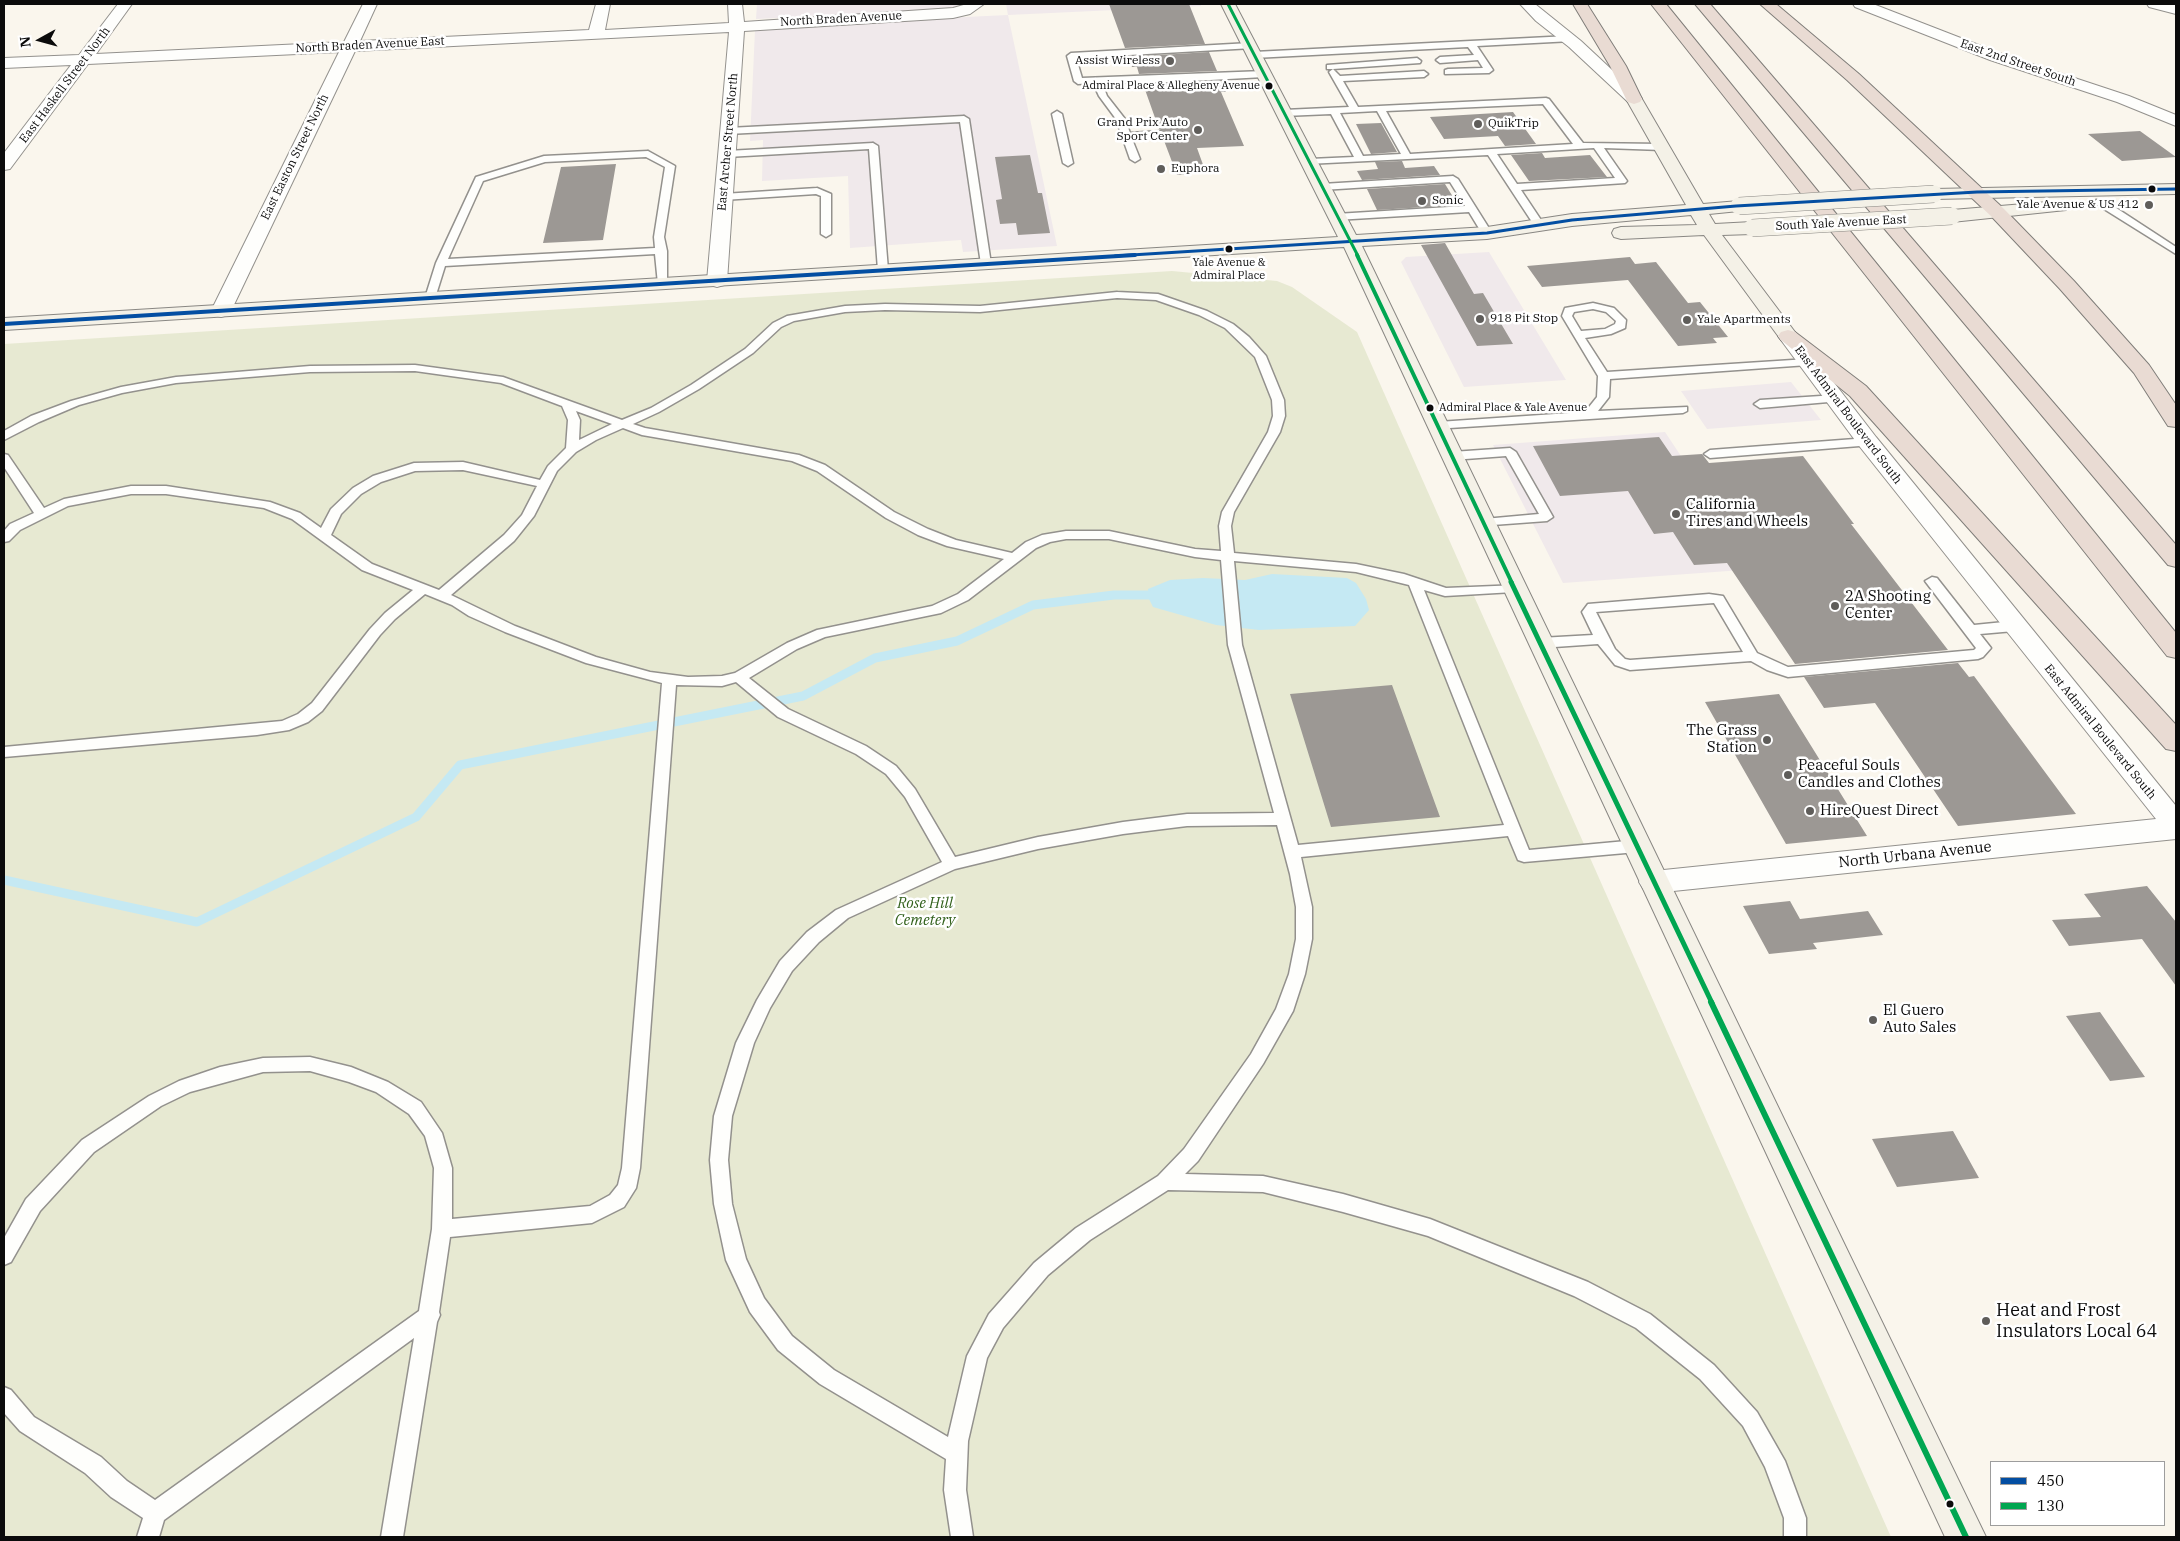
<!DOCTYPE html>
<html>
<head>
<meta charset="utf-8">
<style>
  body { margin:0 }
  #map { position:relative; width:2180px; height:1541px; overflow:hidden; background:#faf6ed; font-family:"IBM Plex Serif",serif }
  canvas { display:block }
  .frame { position:absolute; inset:0; border:5px solid #0b0b0b; pointer-events:none }
  .legend { position:absolute; left:1990px; top:1461px; width:175px; height:65px; box-sizing:border-box; background:#fff; border:1px solid #9d9d9d; margin:0; padding:6px 9px; list-style:none; font-size:15px; color:#0b0b0b }
  .legend li { display:flex; align-items:center; gap:10px; height:25px }
  .legend b { width:25px; border:1px solid #9d9d9d }
  .north { position:absolute; left:15px; top:15px; width:50px; height:50px; -webkit-text-stroke:4px #fff; paint-order:stroke; rotate:263deg; font-size:14px; font-weight:700; line-height:20px; text-align:center; color:#0b0b0b }
  .north::after { content:''; display:block; margin:auto; width:18px; height:22px; background:#0b0b0b; clip-path:polygon(50% 0,100% 100%,50% 72%,0 100%) }
</style>
</head>
<body>
<div id="map">
<canvas width="2180" height="1541"></canvas>
<div class="frame"></div>
<ul class="legend">
<li><b style="height:6px;background:#034ea2"></b>450</li>
<li><b style="height:6px;background:#00a651"></b>130</li>
</ul>
<div class="north">N</div>
</div>
<script>
const ctx = document.querySelector('canvas').getContext('2d');
ctx.lineJoin = 'round';
function fill(path, color) { ctx.fillStyle = color; ctx.fill(path, 'evenodd'); }
const toPath = rows => new Path2D(rows.map(r => 'M' + r).join(''));
function strokePath(path, color, width, dash) { ctx.strokeStyle = color; ctx.lineWidth = width; ctx.lineCap = dash ? 'butt' : 'round'; ctx.setLineDash(dash || []); ctx.stroke(path); }
function write(font, color, halo, rows, align = 'center') {
  ctx.font = font + ' "IBM Plex Serif",serif'; ctx.lineWidth = 5; ctx.setLineDash([]); ctx.textBaseline = 'middle'; ctx.strokeStyle = halo; ctx.fillStyle = color; for (const [text, x, y, turn = 0] of rows) {
    ctx.save(); ctx.translate(x, y); ctx.rotate((+turn || 0) * Math.PI / 180); ctx.textAlign = isNaN(turn) ? turn : align; if (halo) ctx.strokeText(text, 0, 0); ctx.fillText(text, 0, 0); ctx.restore();
  }
}
const industrial = toPath([
  [757,4,963,4,962,6,949,10,756,19],
  [1006,4,1200,4,1201,6,1008,15,1057,246,963,252,961,240,850,248,848,176,762,181,763,140,750,141,755,30,796,25,1008,15],
  [1489,252,1566,380,1464,387,1401,262,1406,257],
  [1791,382,1821,420,1707,429,1681,391],
  [1665,432,1756,569,1563,583,1493,445]
]);
const cemetery = toPath([
  [1172,271,1277,281,1292,287,1357,332,1891,1537,4,1537,4,344]
]);
const water = toPath([
  [1272,574,1347,578,1356,583,1366,599,1369,610,1355,626,1259,630,1216,625,1153,607,1149,599,1148,589,1170,580,1203,578,1245,580]
]);
const stream = toPath([
  [4,880,197,922,416,817,460,765,803,696,875,658,957,641,1033,605,1114,595,1149,595]
]);
const building = toPath([
  [1109,4,1189,4,1205,44,1125,48],
  [1209,52,1217,71,1139,74,1137,67,1132,67,1128,57],
  [1221,81,1226,92,1221,92,1244,146,1197,148,1206,173,1177,175,1163,138,1168,133,1159,129,1143,84],
  [1513,112,1536,144,1505,146,1498,136,1444,139,1430,117],
  [1381,123,1397,152,1371,154,1356,124],
  [2140,131,2176,157,2122,161,2088,134],
  [1542,153,1545,158,1590,155,1607,177,1529,181,1511,155],
  [1030,155,1038,193,1042,193,1050,233,1018,235,1016,223,1000,224,996,200,1002,199,995,157],
  [1402,161,1405,168,1434,166,1440,175,1362,180,1357,171,1378,169,1375,162],
  [616,164,603,240,543,243,561,167],
  [1445,184,1458,205,1377,210,1367,189],
  [1445,243,1474,294,1483,293,1513,344,1477,346,1421,245],
  [1630,257,1635,264,1656,262,1688,303,1700,302,1728,337,1713,338,1717,343,1678,346,1628,280,1542,287,1527,266],
  [1659,437,1672,456,1702,454,1709,463,1803,456,1854,524,1851,524,1948,650,1795,664,1727,563,1694,565,1673,532,1654,534,1628,491,1560,496,1533,446],
  [1958,663,1969,677,1974,676,2076,814,1958,826,1875,703,1824,708,1804,677],
  [1392,685,1440,817,1331,827,1290,694],
  [1779,694,1800,728,1867,836,1786,844,1705,702],
  [2147,886,2176,922,2176,986,2142,939,2069,946,2052,920,2101,917,2084,894],
  [1790,901,1800,919,1868,911,1883,935,1813,943,1817,949,1769,954,1743,906],
  [2100,1012,2145,1077,2110,1081,2066,1016],
  [1953,1131,1979,1178,1897,1187,1872,1139]
]);
const lane = toPath([
  [1569,36,1572,37,1572,41,1477,46,1493,70,1489,73,1445,74,1445,70,1448,69,1483,68,1478,60,1440,63,1436,60,1440,57,1474,55,1468,47,1254,58,1250,55,1254,52,1569,36],
  [1250,43,1254,46,1253,48,1076,58,1082,78,1264,71,1268,74,1264,77,1174,82,1102,83,1107,96,1125,119,1130,133,1161,131,1166,134,1161,137,1132,139,1140,159,1135,162,1130,159,1116,119,1099,96,1093,83,1078,84,1074,81,1067,56,1071,53,1250,43],
  [1417,58,1421,61,1420,63,1333,69,1340,76,1424,71,1428,74,1424,77,1343,81,1358,107,1546,98,1549,99,1583,143,1662,144,1667,147,1662,150,1604,148,1627,181,1625,183,1521,190,1545,226,1540,229,1536,228,1488,155,1307,164,1305,162,1310,159,1354,157,1331,114,1284,116,1279,113,1284,110,1349,107,1329,72,1333,69,1327,69,1327,65,1417,58],
  [1543,104,1573,144,1410,154,1386,111,1543,104],
  [1377,111,1401,154,1363,156,1340,113,1377,111],
  [1594,148,1615,178,1517,184,1497,154,1594,148],
  [1057,111,1062,114,1073,163,1068,166,1063,163,1052,114,1057,111],
  [964,116,969,119,991,264,986,267,981,264,960,122,728,134,723,131,728,128,964,116],
  [873,143,878,146,888,270,883,273,878,270,869,149,727,157,722,154,727,151,873,143],
  [648,151,675,166,664,237,667,251,667,286,659,286,658,284,655,254,445,266,435,298,430,301,425,298,436,263,476,177,544,156,648,151],
  [646,157,665,167,654,237,655,248,448,259,483,181,545,162,646,157],
  [1453,176,1458,179,1492,233,1491,235,1483,235,1469,212,1336,220,1331,217,1336,214,1465,206,1450,182,1322,190,1317,187,1322,184,1453,176],
  [817,188,831,194,831,234,826,237,821,234,821,196,816,194,723,200,718,197,723,194,817,188],
  [2096,200,2104,200,2176,247,2176,254,2096,204,2096,200],
  [1117,292,1158,294,1207,311,1233,324,1249,337,1266,356,1284,400,1285,416,1280,432,1234,512,1231,526,1234,553,1356,564,1404,574,1446,588,1519,585,1521,588,1519,591,1514,592,1445,596,1424,590,1529,850,1637,840,1643,842,1645,846,1643,850,1637,852,1524,862,1518,860,1508,836,1301,857,1312,907,1312,939,1305,974,1293,1011,1263,1064,1198,1161,1185,1174,1263,1176,1343,1194,1430,1219,1588,1282,1650,1314,1714,1365,1757,1412,1785,1461,1806,1518,1806,1537,1784,1537,1784,1518,1765,1467,1743,1426,1700,1379,1636,1328,1574,1296,1428,1236,1343,1212,1263,1192,1168,1190,1090,1240,1048,1275,1003,1328,987,1358,968,1441,966,1490,973,1537,951,1537,944,1490,946,1459,820,1384,778,1350,750,1312,726,1260,714,1204,710,1160,714,1116,736,1043,757,1000,780,961,807,932,836,910,942,862,905,797,886,774,856,754,778,717,736,682,722,686,676,685,640,1168,636,1188,624,1207,592,1223,450,1237,439,1312,440,1315,437,1322,403,1537,381,1537,414,1338,164,1520,159,1537,137,1537,143,1518,111,1497,85,1473,20,1431,4,1413,4,1387,11,1390,34,1417,101,1457,127,1481,155,1500,419,1311,432,1229,434,1168,425,1136,409,1114,376,1092,349,1082,310,1071,263,1072,190,1092,161,1106,94,1152,40,1211,11,1262,4,1265,4,1238,26,1199,82,1140,149,1096,179,1081,220,1067,263,1058,310,1057,351,1067,388,1082,421,1102,442,1133,452,1168,452,1219,590,1206,610,1195,618,1185,622,1168,662,683,586,663,505,632,469,616,452,605,425,594,395,619,380,635,322,711,308,722,289,730,257,735,4,757,4,747,282,721,298,714,312,703,370,629,385,613,413,590,362,570,292,519,264,508,166,494,131,494,68,506,20,530,9,541,4,542,4,531,10,524,34,513,4,467,4,454,8,455,44,508,64,499,131,486,166,486,270,502,300,513,321,528,331,509,353,488,373,476,414,463,463,462,540,480,548,466,566,448,568,420,562,406,501,383,415,371,310,372,176,383,122,393,79,405,39,422,4,440,4,431,31,416,71,401,121,387,176,377,310,366,415,365,503,377,622,420,651,408,691,385,745,349,773,323,787,316,845,306,885,304,980,306,1117,292],
  [1117,298,1156,300,1199,315,1225,328,1255,357,1272,400,1273,416,1268,432,1222,512,1219,526,1221,551,1195,549,1109,531,1066,531,1042,535,1026,542,1012,553,956,540,928,529,894,512,825,465,799,455,645,428,633,424,659,412,699,389,753,353,781,327,794,321,845,312,885,310,980,312,1117,298],
  [576,411,612,424,579,440,580,420,576,411],
  [623,428,642,435,792,461,817,471,886,518,918,535,947,546,1004,559,958,594,932,606,817,630,787,643,735,673,722,676,688,677,650,672,596,657,515,626,451,595,514,541,534,516,557,471,576,452,596,440,623,428],
  [463,470,537,486,522,515,504,535,439,590,372,564,331,535,341,514,361,494,381,482,415,471,463,470],
  [1066,539,1109,539,1195,557,1221,560,1228,645,1274,813,1187,814,1123,822,1038,837,955,857,915,789,896,766,866,746,788,709,749,678,797,649,825,637,941,613,968,600,1036,548,1050,542,1066,539],
  [1234,561,1356,572,1409,585,1504,825,1298,845,1242,645,1234,561],
  [1277,825,1290,874,1296,907,1296,939,1289,974,1276,1009,1251,1054,1184,1149,1158,1176,1076,1228,1034,1263,989,1314,967,1356,948,1437,834,1370,792,1336,764,1298,746,1259,732,1204,728,1160,732,1116,754,1043,770,1008,792,971,819,942,848,918,955,869,1038,849,1123,834,1187,826,1277,825],
  [1593,303,1614,308,1626,320,1625,328,1611,334,1585,338,1607,372,1808,359,1814,362,1808,365,1610,379,1609,397,1598,411,1687,407,1687,411,1683,413,1434,429,1434,423,1438,422,1585,412,1597,397,1598,376,1562,316,1565,308,1593,303],
  [1593,309,1606,312,1616,321,1615,324,1605,329,1581,331,1572,316,1574,312,1593,309],
  [1836,395,1840,397,1840,401,1760,408,1754,404,1760,400,1836,395],
  [1868,438,1874,442,1872,445,1710,458,1704,454,1710,450,1868,438],
  [1510,448,1516,452,1553,517,1547,521,1479,526,1478,523,1479,520,1484,519,1539,514,1506,456,1452,460,1446,456,1452,452,1510,448],
  [1932,577,1937,578,1974,625,2014,621,2021,626,2014,631,1980,634,1991,648,1983,657,1978,659,1788,677,1767,670,1751,661,1630,670,1615,665,1598,644,1540,648,1533,643,1540,638,1593,635,1582,612,1588,604,1709,594,1723,596,1757,653,1788,667,1974,650,1976,648,1925,581,1932,577],
  [1714,603,1743,652,1630,660,1625,659,1615,649,1596,612,1714,603]
]);
const street = toPath([
  [118,4,132,4,96,54,344,42,363,4,377,4,360,41,589,30,596,4,610,4,605,30,729,23,728,4,742,4,744,22,953,8,967,4,984,4,970,14,953,18,744,31,727,281,724,285,717,287,710,285,707,281,729,32,355,51,231,311,228,315,221,317,214,315,211,311,339,52,88,64,10,169,4,170,4,153,71,65,4,68,4,58,79,55,118,4],
  [1520,4,1535,4,1581,41,1640,96,1642,99,1640,102,1628,102,1569,47,1536,21,1520,4],
  [1853,4,1873,4,2002,54,2129,96,2176,115,2176,126,2117,102,1990,60,1855,7,1853,4],
  [2147,4,2176,5,2176,14,2149,7,2147,4],
  [1788,330,1795,332,1876,437,2176,806,2176,839,1654,893,1644,890,1639,882,1644,874,1654,871,2156,819,1860,447,1778,336,1781,332,1788,330]
]);
const secondary = toPath([
  [1221,4,1235,4,1356,235,1487,227,1572,214,1686,205,1626,99,1628,96,1634,94,1640,96,1642,99,1703,204,1739,201,1745,202,1748,206,1745,210,1739,211,1709,214,1715,224,1752,222,1759,224,1761,228,1759,232,1752,234,1722,235,1795,332,1798,336,1795,340,1788,342,1781,340,1704,235,1621,239,1614,237,1612,233,1614,229,1621,227,1697,225,1691,215,1572,226,1487,239,1362,246,1986,1537,1945,1537,1344,247,4,330,4,318,1338,237,1221,4],
  [2176,184,2176,194,1934,199,1928,198,1925,194,1928,190,1934,189,2176,184],
  [2060,201,2066,202,2069,206,2066,210,1952,222,1945,220,1943,216,1945,212,1952,210,2060,201]
]);
const highway = toPath([
  [1573,4,1587,4,1626,66,1642,99,1640,102,1634,104,1628,102,1626,99,1610,66,1573,4],
  [1651,4,1666,4,2176,633,2176,658,2167,656,1651,4],
  [1695,4,1710,4,2176,545,2176,567,2168,565,1695,4],
  [1760,4,1776,4,1859,74,2004,209,2074,281,2149,365,2176,405,2176,427,2168,426,2134,373,2060,289,1992,217,1847,80,1760,4],
  [1788,330,1795,332,1866,386,2176,725,2176,751,2166,749,1850,396,1781,340,1778,336,1781,332,1788,330]
]);
const secondaryBridge = toPath([
  [1739,206,1934,194],
  [1752,228,1952,216]
]);
const bus1Far1 = toPath([
  [1115,256,1487,233,1572,220,1736,206,1977,192,2176,189]
]);
const bus1 = toPath([
  [4,324,1135,255]
]);
const bus2Far3 = toPath([
  [1228,4,1358,256]
]);
const bus2Far2 = toPath([
  [1357,255,1512,583]
]);
const bus2Far1 = toPath([
  [1511,582,1712,1003]
]);
const bus2 = toPath([
  [1711,1002,1966,1537]
]);
const markers = [
  [1170,61,5,"#5f5d5a"],
  [1269,86,4.5,"#0b0b0b"],
  [1478,124,5,"#5f5d5a"],
  [1198,130,5,"#5f5d5a"],
  [1161,169,5,"#5f5d5a"],
  [2152,189,4.5,"#0b0b0b"],
  [1422,201,5,"#5f5d5a"],
  [2149,205,5,"#5f5d5a"],
  [1229,249,4.5,"#0b0b0b"],
  [1480,319,5,"#5f5d5a"],
  [1687,320,5,"#5f5d5a"],
  [1430,408,4.5,"#0b0b0b"],
  [1676,514,5,"#5f5d5a"],
  [1835,606,5,"#5f5d5a"],
  [1767,740,5,"#5f5d5a"],
  [1788,775,5,"#5f5d5a"],
  [1810,811,5,"#5f5d5a"],
  [1873,1020,5,"#5f5d5a"],
  [1986,1321,5,"#5f5d5a"],
  [1950,1504,4.5,"#0b0b0b"]
];
const farBusnames = [
  ["Admiral Place & Allegheny Avenue",1260,86],
  ["Yale Avenue &",1229,263,"center"],
  ["Admiral Place",1229,276,"center"],
  ["Admiral Place & Yale Avenue",1439,408,"left"]
];
const farStreetnames = [
  ["North Braden Avenue",841,19,-3],
  ["North Braden Avenue East",370,45,-3],
  ["East 2nd Street South",2018,63,19],
  ["East Haskell Street North",65,85,-53],
  ["East Archer Street North",728,142,-85],
  ["East Easton Street North",295,157,-64],
  ["South Yale Avenue East",1841,223,-3],
  ["East Admiral Boulevard South",1848,415,53],
  ["East Admiral Boulevard South",2100,732,51]
];
const farPoinames = [
  ["Assist Wireless",1160,61,"right"],
  ["Grand Prix Auto",1188,123,"right"],
  ["Sport Center",1188,137,"right"],
  ["QuikTrip",1488,124],
  ["Euphora",1171,169],
  ["Sonic",1432,201],
  ["Yale Avenue & US 412",2139,205,"right"],
  ["918 Pit Stop",1490,319],
  ["Yale Apartments",1697,320]
];
const poiNames = [
  ["California",1686,505],
  ["Tires and Wheels",1686,522],
  ["2A Shooting",1845,597],
  ["Center",1845,614],
  ["The Grass",1757,731,"right"],
  ["Station",1757,748,"right"],
  ["Peaceful Souls",1798,766],
  ["Candles and Clothes",1798,783],
  ["HireQuest Direct",1820,811],
  ["El Guero",1883,1011],
  ["Auto Sales",1883,1028]
];
const streetNames = [
  ["North Urbana Avenue",1915,855,-6]
];
const parkNames = [
  ["Rose Hill",925,904],
  ["Cemetery",925,921]
];
const nearPoinames = [
  ["Heat and Frost",1996,1311],
  ["Insulators Local 64",1996,1332]
];
fill(industrial, '#f0e9eb');
fill(cemetery, '#e7e9d2');
fill(water, '#c5e9f3');
strokePath(stream, '#c5e9f3', 9);
fill(building, '#9c9894');
strokePath(lane, '#93918d', 3);
strokePath(street, '#93918d', 2);
strokePath(secondary, '#898783', 2);
strokePath(highway, '#807e7a', 2);
fill(lane, '#fefefc');
fill(street, '#fefefc');
fill(secondary, '#f4f1e7');
fill(highway, '#e9dbd3');
strokePath(secondaryBridge, '#898783', 18, []);
strokePath(secondaryBridge, '#f4f1e7', 17);
strokePath(bus1Far1, '#034ea2', 3);
strokePath(bus1, '#034ea2', 4);
strokePath(bus2Far3, '#00a651', 3);
strokePath(bus2Far2, '#00a651', 4);
strokePath(bus2Far1, '#00a651', 5);
strokePath(bus2, '#00a651', 6);
for (const [x, y, r, color] of markers) { const dot = new Path2D(); dot.arc(x, y, r, 0, 2 * Math.PI); ctx.fillStyle = color; ctx.fill(dot); strokePath(dot, '#fff', 2); }
write('11px', '#0b0b0b', '#fff', farBusnames, 'right');
write('12px', '#0b0b0b', '#fff', farStreetnames);
write('12px', '#0b0b0b', '#fff', farPoinames, 'left');
write('15px', '#0b0b0b', '#fff', poiNames, 'left');
write('15px', '#0b0b0b', '#fff', streetNames);
write('italic 15px', '#32611c', '#fff', parkNames);
write('18px', '#0b0b0b', '#fff', nearPoinames, 'left');
</script>
</body>
</html>
